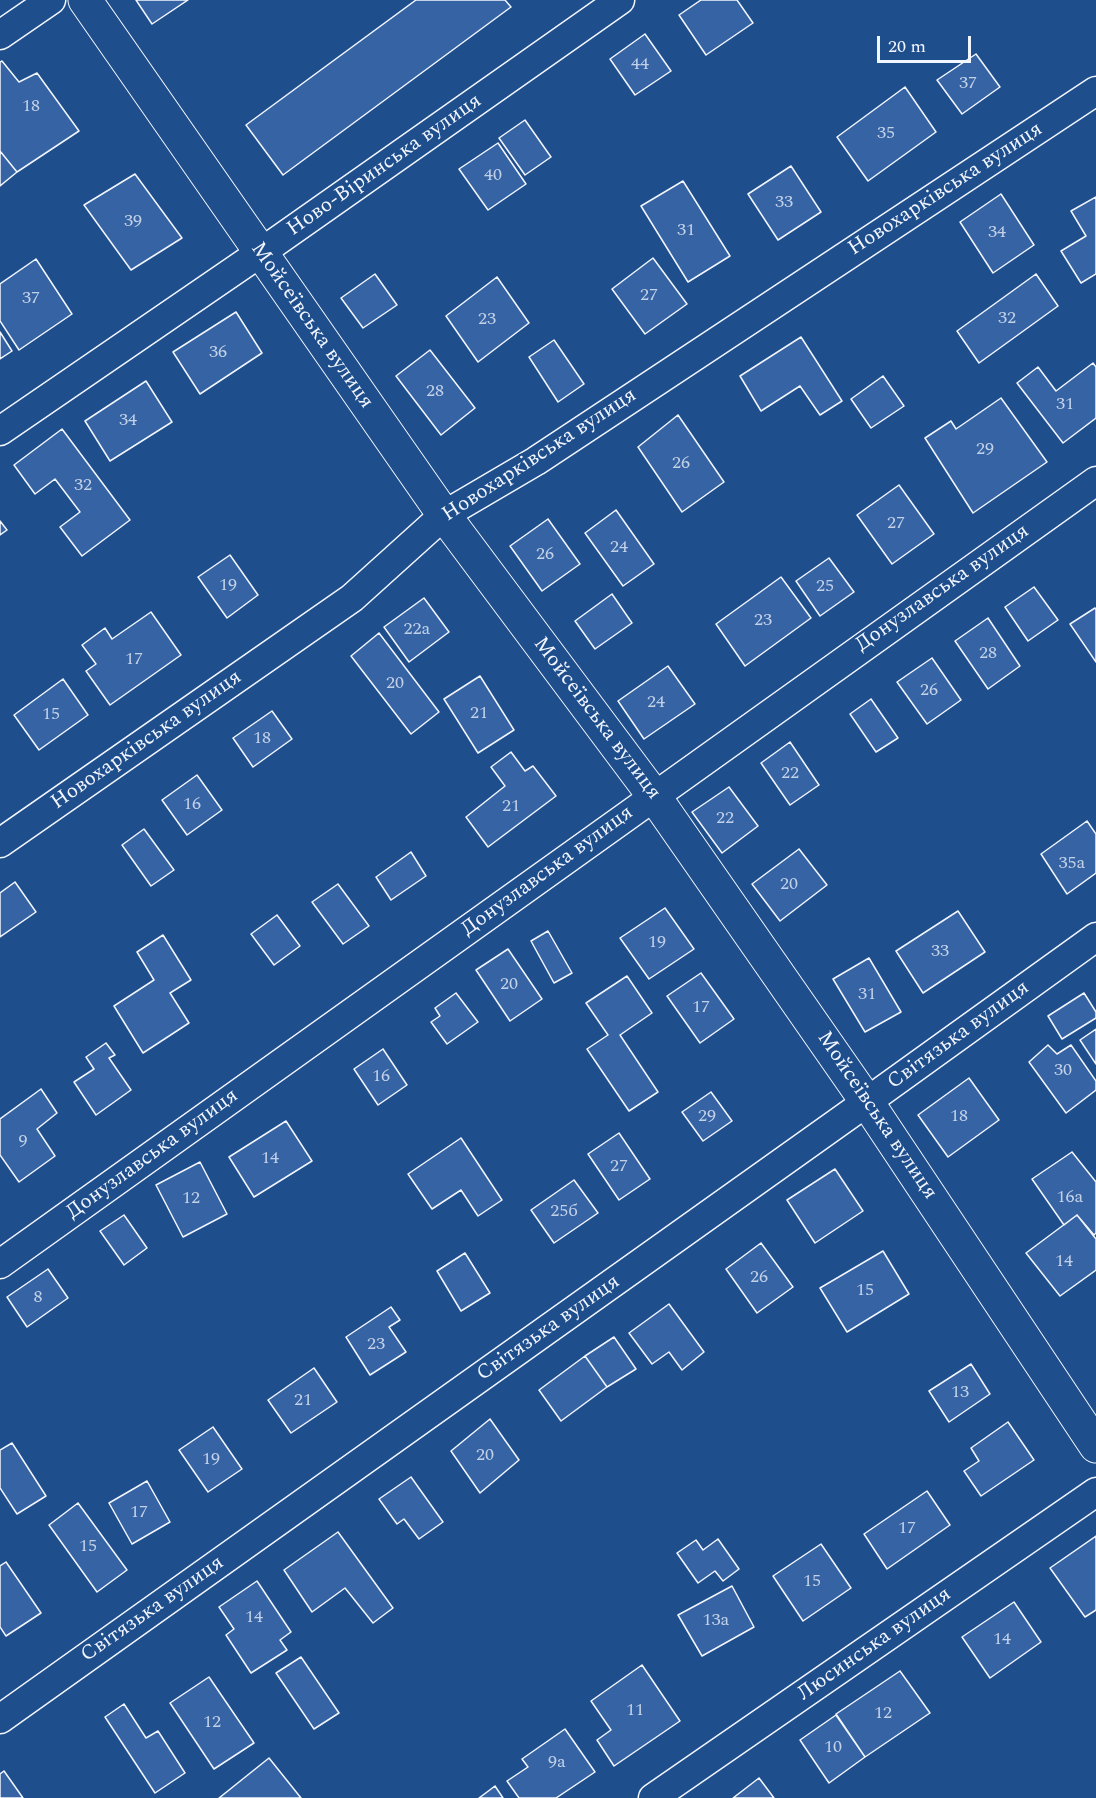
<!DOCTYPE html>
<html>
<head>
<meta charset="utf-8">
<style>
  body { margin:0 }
  #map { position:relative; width:1096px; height:1798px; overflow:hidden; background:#1f4e8c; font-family:Spectral,serif }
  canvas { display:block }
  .scale { position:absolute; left:877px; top:36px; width:94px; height:27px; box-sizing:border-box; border:3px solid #f2f6ff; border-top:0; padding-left:8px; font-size:18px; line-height:21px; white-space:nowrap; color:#f2f6ff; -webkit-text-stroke:4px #1f4e8c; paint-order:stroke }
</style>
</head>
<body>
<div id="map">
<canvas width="1096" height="1798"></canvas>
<div class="scale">20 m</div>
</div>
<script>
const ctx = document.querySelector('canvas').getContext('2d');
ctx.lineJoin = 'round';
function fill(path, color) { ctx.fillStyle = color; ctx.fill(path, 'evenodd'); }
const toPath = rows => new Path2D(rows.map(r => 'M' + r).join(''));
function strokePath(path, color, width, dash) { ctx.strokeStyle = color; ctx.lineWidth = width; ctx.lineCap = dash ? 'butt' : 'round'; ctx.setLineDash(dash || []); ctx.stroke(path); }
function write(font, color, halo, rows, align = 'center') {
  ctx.font = font + ' Spectral,serif'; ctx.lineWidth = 4.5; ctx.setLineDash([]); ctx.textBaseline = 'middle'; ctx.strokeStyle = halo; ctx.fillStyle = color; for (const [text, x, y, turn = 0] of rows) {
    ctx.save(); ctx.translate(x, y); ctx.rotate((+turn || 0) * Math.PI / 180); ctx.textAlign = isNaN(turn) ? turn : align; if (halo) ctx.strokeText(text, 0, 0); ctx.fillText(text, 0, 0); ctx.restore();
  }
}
const building = toPath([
  [136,0,188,0,152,24,136,0],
  [416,0,505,0,511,7,283,175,246,125,416,0],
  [701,0,737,0,753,23,706,55,679,15,701,0],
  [645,34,671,71,635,95,610,59,645,34],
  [976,54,1000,87,962,114,937,80,976,54],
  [2,61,19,82,37,73,79,131,17,172,0,151,0,62,2,61],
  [905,87,936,132,868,181,837,137,905,87],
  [525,120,551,157,525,175,499,138,525,120],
  [498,143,526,184,488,210,459,169,498,143],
  [0,151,17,172,0,186,0,151],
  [791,166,821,212,778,240,748,194,791,166],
  [135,174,182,238,131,270,84,205,135,174],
  [683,181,730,256,688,282,641,206,683,181],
  [1001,194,1034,245,993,273,960,222,1001,194],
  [1096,197,1096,274,1081,283,1061,251,1086,236,1071,211,1096,197],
  [653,258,687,304,645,334,612,289,653,258],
  [36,259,72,314,19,350,0,321,0,284,36,259],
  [375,274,397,305,363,328,341,298,375,274],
  [1036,274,1058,306,979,363,957,331,1036,274],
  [497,277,529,323,478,362,446,316,497,277],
  [236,312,262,353,200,394,173,352,236,312],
  [0,332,12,351,0,359,0,332],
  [801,337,842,401,820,415,800,386,761,411,740,376,801,337],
  [554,340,584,384,558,402,529,357,554,340],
  [430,350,475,408,441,435,396,376,430,350],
  [1093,363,1096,367,1096,418,1063,443,1017,383,1038,367,1056,391,1093,363],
  [883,376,904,406,871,428,851,399,883,376],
  [146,381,172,422,110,461,85,421,146,381],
  [1001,398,1047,462,973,513,925,438,951,421,956,429,1001,398],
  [678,415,724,482,682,512,638,447,678,415],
  [62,429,130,520,82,556,60,527,80,512,55,479,35,494,14,465,62,429],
  [899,485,934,534,892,564,857,515,899,485],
  [616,510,654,564,623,586,585,533,616,510],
  [548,519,580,564,542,591,510,546,548,519],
  [0,521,7,530,0,535,0,521],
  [230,555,258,595,227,618,198,577,230,555],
  [829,558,854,592,820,616,796,581,829,558],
  [781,577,811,618,745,666,716,624,781,577],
  [1034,587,1058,620,1028,641,1005,607,1034,587],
  [612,594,632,623,595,649,575,621,612,594],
  [424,598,449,632,409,662,384,627,424,598],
  [1095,608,1096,609,1096,662,1070,624,1095,608],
  [151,612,181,655,110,705,86,671,96,664,82,645,105,628,112,639,151,612],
  [988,618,1020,666,988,689,955,641,988,618],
  [379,633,439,712,411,734,351,656,379,633],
  [932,658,961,700,927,724,897,682,932,658],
  [668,666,695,704,644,739,618,701,668,666],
  [480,676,514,730,478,753,444,699,480,676],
  [63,679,88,715,39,750,14,715,63,679],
  [871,699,898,738,876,752,850,714,871,699],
  [272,711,292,739,253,767,233,738,272,711],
  [790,742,819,785,790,805,761,763,790,742],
  [511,752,525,771,533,766,556,796,488,847,466,817,505,786,491,767,511,752],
  [197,775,222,810,187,835,162,800,197,775],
  [729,787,758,826,722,853,692,812,729,787],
  [1087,821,1096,834,1096,873,1067,894,1041,854,1087,821],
  [144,829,174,870,151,886,122,845,144,829],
  [799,849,827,885,780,921,752,884,799,849],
  [411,852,426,876,391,900,376,877,411,852],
  [15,882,36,912,0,937,0,893,15,882],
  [338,884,369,926,343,944,312,902,338,884],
  [665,908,694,949,649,979,620,938,665,908],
  [958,911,985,952,923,993,896,951,958,911],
  [277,915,300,946,274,965,251,934,277,915],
  [548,931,572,973,554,983,531,941,548,931],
  [163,935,191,980,170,993,189,1023,143,1053,114,1006,154,980,137,952,163,935],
  [508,949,542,999,510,1021,476,970,508,949],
  [869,958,901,1012,865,1032,833,979,869,958],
  [701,973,734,1019,700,1043,667,996,701,973],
  [627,976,652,1013,620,1035,658,1092,629,1111,587,1049,608,1035,586,1003,627,976],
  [456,993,478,1022,447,1044,431,1022,440,1016,435,1008,456,993],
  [1084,993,1096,1012,1096,1018,1062,1039,1048,1016,1084,993],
  [1096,1029,1096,1064,1080,1040,1096,1029],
  [106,1043,115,1055,109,1058,131,1090,96,1115,74,1082,94,1069,86,1057,106,1043],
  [1048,1045,1057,1054,1071,1045,1096,1081,1096,1090,1066,1113,1029,1062,1048,1045],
  [383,1049,407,1085,378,1105,354,1069,383,1049],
  [969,1078,999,1120,948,1157,918,1115,969,1078],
  [41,1089,57,1113,37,1129,55,1156,19,1182,0,1155,0,1119,41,1089],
  [711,1092,732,1121,703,1141,682,1112,711,1092],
  [286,1121,312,1161,254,1197,229,1157,286,1121],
  [619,1133,650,1179,619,1200,588,1154,619,1133],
  [461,1138,502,1200,478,1216,461,1190,432,1209,408,1174,461,1138],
  [1072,1152,1096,1182,1096,1233,1094,1235,1077,1215,1064,1225,1032,1179,1072,1152],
  [200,1162,227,1214,183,1237,156,1185,200,1162],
  [835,1169,863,1211,815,1243,787,1200,835,1169],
  [574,1180,598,1213,554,1243,531,1210,574,1180],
  [124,1215,147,1248,124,1265,100,1231,124,1215],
  [1077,1215,1096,1239,1096,1270,1060,1296,1026,1253,1077,1215],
  [761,1243,793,1287,757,1313,726,1269,761,1243],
  [883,1251,909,1294,847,1332,820,1288,883,1251],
  [465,1253,490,1293,461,1311,437,1271,465,1253],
  [48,1269,68,1298,27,1327,7,1297,48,1269],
  [669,1304,704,1352,682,1370,669,1352,652,1364,629,1333,669,1304],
  [391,1307,400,1320,389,1327,406,1352,370,1375,346,1337,391,1307],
  [614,1337,636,1369,607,1387,585,1356,614,1337],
  [585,1356,607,1387,561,1421,539,1390,585,1356],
  [971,1364,990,1394,949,1422,929,1391,971,1364],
  [314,1368,337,1402,291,1433,268,1400,314,1368],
  [490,1419,519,1460,480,1493,451,1451,490,1419],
  [1008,1422,1034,1460,981,1496,964,1471,979,1461,971,1448,1008,1422],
  [213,1427,242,1469,208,1492,179,1450,213,1427],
  [12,1443,46,1496,17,1514,0,1488,0,1450,12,1443],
  [411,1477,443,1522,419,1539,404,1519,397,1524,379,1499,411,1477],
  [147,1481,170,1522,132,1544,109,1503,147,1481],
  [927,1491,950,1525,887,1569,864,1534,927,1491],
  [78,1503,127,1570,97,1592,49,1525,78,1503],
  [338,1532,393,1608,373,1623,345,1588,312,1612,284,1570,338,1532],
  [1096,1536,1096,1610,1085,1617,1050,1568,1096,1536],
  [718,1539,739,1569,723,1581,715,1571,698,1583,677,1553,696,1540,703,1550,718,1539],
  [821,1544,851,1588,803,1621,773,1576,821,1544],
  [6,1562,41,1613,6,1636,0,1627,0,1566,6,1562],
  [257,1581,291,1632,280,1640,287,1650,251,1673,226,1635,234,1629,219,1607,257,1581],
  [732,1586,754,1627,702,1656,678,1615,732,1586],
  [1014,1602,1041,1642,990,1678,962,1637,1014,1602],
  [301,1657,339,1713,314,1729,276,1673,301,1657],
  [642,1665,680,1721,614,1766,597,1740,611,1730,591,1701,642,1665],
  [900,1671,930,1713,865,1757,836,1714,900,1671],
  [209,1677,254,1743,214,1769,170,1703,209,1677],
  [124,1704,146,1738,158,1731,185,1773,155,1793,105,1717,124,1704],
  [836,1715,865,1757,829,1783,800,1740,836,1715],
  [565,1729,595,1772,556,1798,519,1798,507,1781,528,1767,522,1759,565,1729],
  [269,1758,301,1798,219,1798,269,1758],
  [4,1771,23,1798,0,1798,0,1774,4,1771],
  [759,1778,774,1798,733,1798,759,1778],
  [495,1786,503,1798,479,1798,495,1786]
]);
const street = toPath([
  [0,35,51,0],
  [0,431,273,244,620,0],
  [0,843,352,598,444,515,536,461,1096,91],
  [0,1264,1096,481],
  [0,1719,850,1114,1096,937],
  [653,1798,1096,1492]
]);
const primary = toPath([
  [85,0,444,515,654,796,867,1102,1096,1446]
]);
const numberNames = [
  ["44",640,65],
  ["37",968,84],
  ["18",31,107],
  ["35",886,134],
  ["40",493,176],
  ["33",784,203],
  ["39",133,222],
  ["31",686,231],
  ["34",997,233],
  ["27",649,296],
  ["37",31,299],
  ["32",1007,319],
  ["23",487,320],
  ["36",218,353],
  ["28",435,392],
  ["31",1065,405],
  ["34",128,421],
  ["29",985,450],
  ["26",681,464],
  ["32",83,486],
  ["27",896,524],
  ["24",619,548],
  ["26",545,555],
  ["19",228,586],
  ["25",825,587],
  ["23",763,621],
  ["22а",417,630],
  ["28",988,654],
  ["17",134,660],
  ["20",395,684],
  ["26",929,691],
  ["24",656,703],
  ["21",479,714],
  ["15",51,715],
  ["18",262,739],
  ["22",790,774],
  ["16",192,805],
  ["21",511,807],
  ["22",725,819],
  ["35а",1072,864],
  ["20",789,885],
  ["19",657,943],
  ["33",940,952],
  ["20",509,985],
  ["31",867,995],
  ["17",701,1008],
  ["30",1063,1071],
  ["16",381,1077],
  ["29",707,1117],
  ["18",959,1117],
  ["9",23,1142],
  ["14",270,1159],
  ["27",619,1167],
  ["16а",1070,1198],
  ["12",191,1199],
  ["25б",564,1212],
  ["14",1064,1262],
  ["26",759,1278],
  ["15",865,1291],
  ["8",38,1298],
  ["23",376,1345],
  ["13",960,1393],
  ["21",303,1401],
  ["20",485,1456],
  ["19",211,1460],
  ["17",139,1513],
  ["17",907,1529],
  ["15",88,1547],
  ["15",812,1582],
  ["14",254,1618],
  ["13а",716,1621],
  ["14",1002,1640],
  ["11",635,1711],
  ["12",883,1714],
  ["12",212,1723],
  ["10",833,1748],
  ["9а",557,1763]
];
const streetNames = [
  ["Ново-Віринська вулиця",385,166,-35],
  ["Новохарківська вулиця",946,190,-33],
  ["Мойсеївська вулиця",311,326,55],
  ["Новохарківська вулиця",540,456,-33],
  ["Донузлавська вулиця",943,589,-35],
  ["Мойсеївська вулиця",596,719,53],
  ["Новохарківська вулиця",147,741,-35],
  ["Донузлавська вулиця",548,872,-36],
  ["Світязька вулиця",959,1036,-36],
  ["Мойсеївська вулиця",876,1116,56],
  ["Донузлавська вулиця",153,1155,-36],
  ["Світязька вулиця",549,1329,-35],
  ["Світязька вулиця",153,1610,-35],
  ["Люсинська вулиця",875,1645,-35]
];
fill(building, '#3563a3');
strokePath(building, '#f2f6ff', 1.5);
strokePath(street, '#f2f6ff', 31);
strokePath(primary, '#f2f6ff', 35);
strokePath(street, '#1f4e8c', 28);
strokePath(primary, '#1f4e8c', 33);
write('18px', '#c3d1e8', null, numberNames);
write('21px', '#f2f6ff', '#1f4e8c', streetNames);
</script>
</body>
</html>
